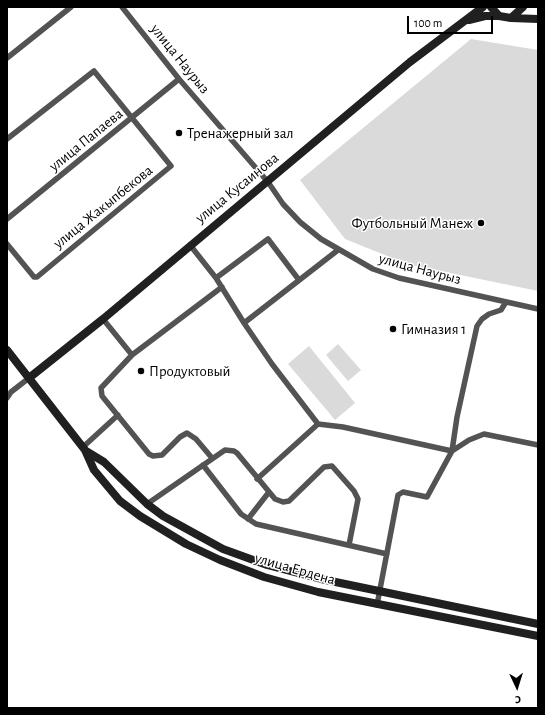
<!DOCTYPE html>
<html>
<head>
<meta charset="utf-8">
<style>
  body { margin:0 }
  #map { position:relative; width:545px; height:715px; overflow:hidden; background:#fff; font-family:"Alegreya Sans",sans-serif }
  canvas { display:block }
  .frame { position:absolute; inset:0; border:8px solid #000; pointer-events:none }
  .north { position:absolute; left:497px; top:667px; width:40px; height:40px; -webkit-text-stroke:3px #fff; paint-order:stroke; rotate:176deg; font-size:11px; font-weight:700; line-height:16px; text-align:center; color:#000 }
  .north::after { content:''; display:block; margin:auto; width:14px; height:18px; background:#000; clip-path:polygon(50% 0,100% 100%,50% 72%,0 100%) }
  .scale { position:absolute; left:407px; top:16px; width:86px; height:18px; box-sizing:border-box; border:2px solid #000; border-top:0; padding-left:5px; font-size:12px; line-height:14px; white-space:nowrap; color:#000; -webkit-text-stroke:3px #fff; paint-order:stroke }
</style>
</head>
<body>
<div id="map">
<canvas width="545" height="715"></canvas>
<div class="frame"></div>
<div class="north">С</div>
<div class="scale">100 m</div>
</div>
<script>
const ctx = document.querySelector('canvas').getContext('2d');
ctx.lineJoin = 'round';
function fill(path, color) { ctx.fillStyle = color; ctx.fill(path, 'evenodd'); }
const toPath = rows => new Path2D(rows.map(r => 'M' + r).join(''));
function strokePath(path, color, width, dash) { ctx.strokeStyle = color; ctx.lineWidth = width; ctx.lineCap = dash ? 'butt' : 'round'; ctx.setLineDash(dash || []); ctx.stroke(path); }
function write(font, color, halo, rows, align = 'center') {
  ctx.font = font + ' "Alegreya Sans",sans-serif'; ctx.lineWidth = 3; ctx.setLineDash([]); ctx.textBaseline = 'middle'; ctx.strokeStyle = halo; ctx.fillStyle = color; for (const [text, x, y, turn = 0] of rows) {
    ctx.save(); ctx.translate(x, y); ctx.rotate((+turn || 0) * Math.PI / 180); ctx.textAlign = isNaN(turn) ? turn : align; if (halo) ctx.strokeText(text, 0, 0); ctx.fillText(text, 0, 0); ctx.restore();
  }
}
const green = toPath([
  [471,39,538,50,538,291,407,264,345,239,300,180],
  [338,344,361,370,348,381,326,355],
  [309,346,355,403,335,420,288,364]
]);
const street = toPath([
  [122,7,179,79,268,182,283,204,300,222,321,239,373,269,399,278,538,309],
  [7,58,71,7],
  [7,139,94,71,171,166,37,277,34,277,7,244],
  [7,219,179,79],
  [190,245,216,278,244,323,272,364,318,424,343,427,452,451,469,440,484,434,538,445],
  [216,278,268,239,299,280],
  [103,319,132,355,101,388,102,396,149,454,153,456,162,455,180,437,187,433,196,439,212,458],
  [244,323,338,250],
  [132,355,222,287],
  [7,398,11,392,29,378],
  [83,447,118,415],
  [203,465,241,514,256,524,387,554],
  [257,479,318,424],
  [147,504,225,450,234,451,237,453,275,499,283,502,289,501,324,467,332,466,354,491,358,499,349,545],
  [248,519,269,492],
  [377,605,398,495,403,492,427,497,452,451,457,417,477,326,482,319,489,314,501,310,506,302]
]);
const secondary = toPath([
  [491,7,499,16,511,18,523,7],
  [511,18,538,19],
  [469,20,485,16,499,16],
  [7,350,85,450,94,470,120,501,140,516,186,544,220,560,264,577,318,592,538,636],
  [29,378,103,319,410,62,483,7],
  [86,451,104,462,147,504,163,516,223,549,267,565,321,579,538,624]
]);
const markers = [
  [179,133,4,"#000"],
  [481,223,4,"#000"],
  [393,329,4,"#000"],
  [141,371,4,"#000"]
];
const streetNames = [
  ["улица Наурыз",180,59,51],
  ["улица Папаева",86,140,-39],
  ["улица Кусаинова",237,188,-39],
  ["улица Жакыпбекова",103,207,-39],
  ["улица Наурыз",420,269,15],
  ["улица Ердена",295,569,16]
];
const poiNames = [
  ["Тренажерный зал",187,133],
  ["Футбольный Манеж",473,223,"right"],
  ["Гимназия 1",401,329],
  ["Продуктовый",149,371]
];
fill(green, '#dadada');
strokePath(street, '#535353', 5.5);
strokePath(secondary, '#202020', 8);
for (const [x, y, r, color] of markers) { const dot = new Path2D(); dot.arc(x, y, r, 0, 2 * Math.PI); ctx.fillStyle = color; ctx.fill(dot); strokePath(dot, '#fff', 1.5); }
write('15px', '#000', '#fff', streetNames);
write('15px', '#000', '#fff', poiNames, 'left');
</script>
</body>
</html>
